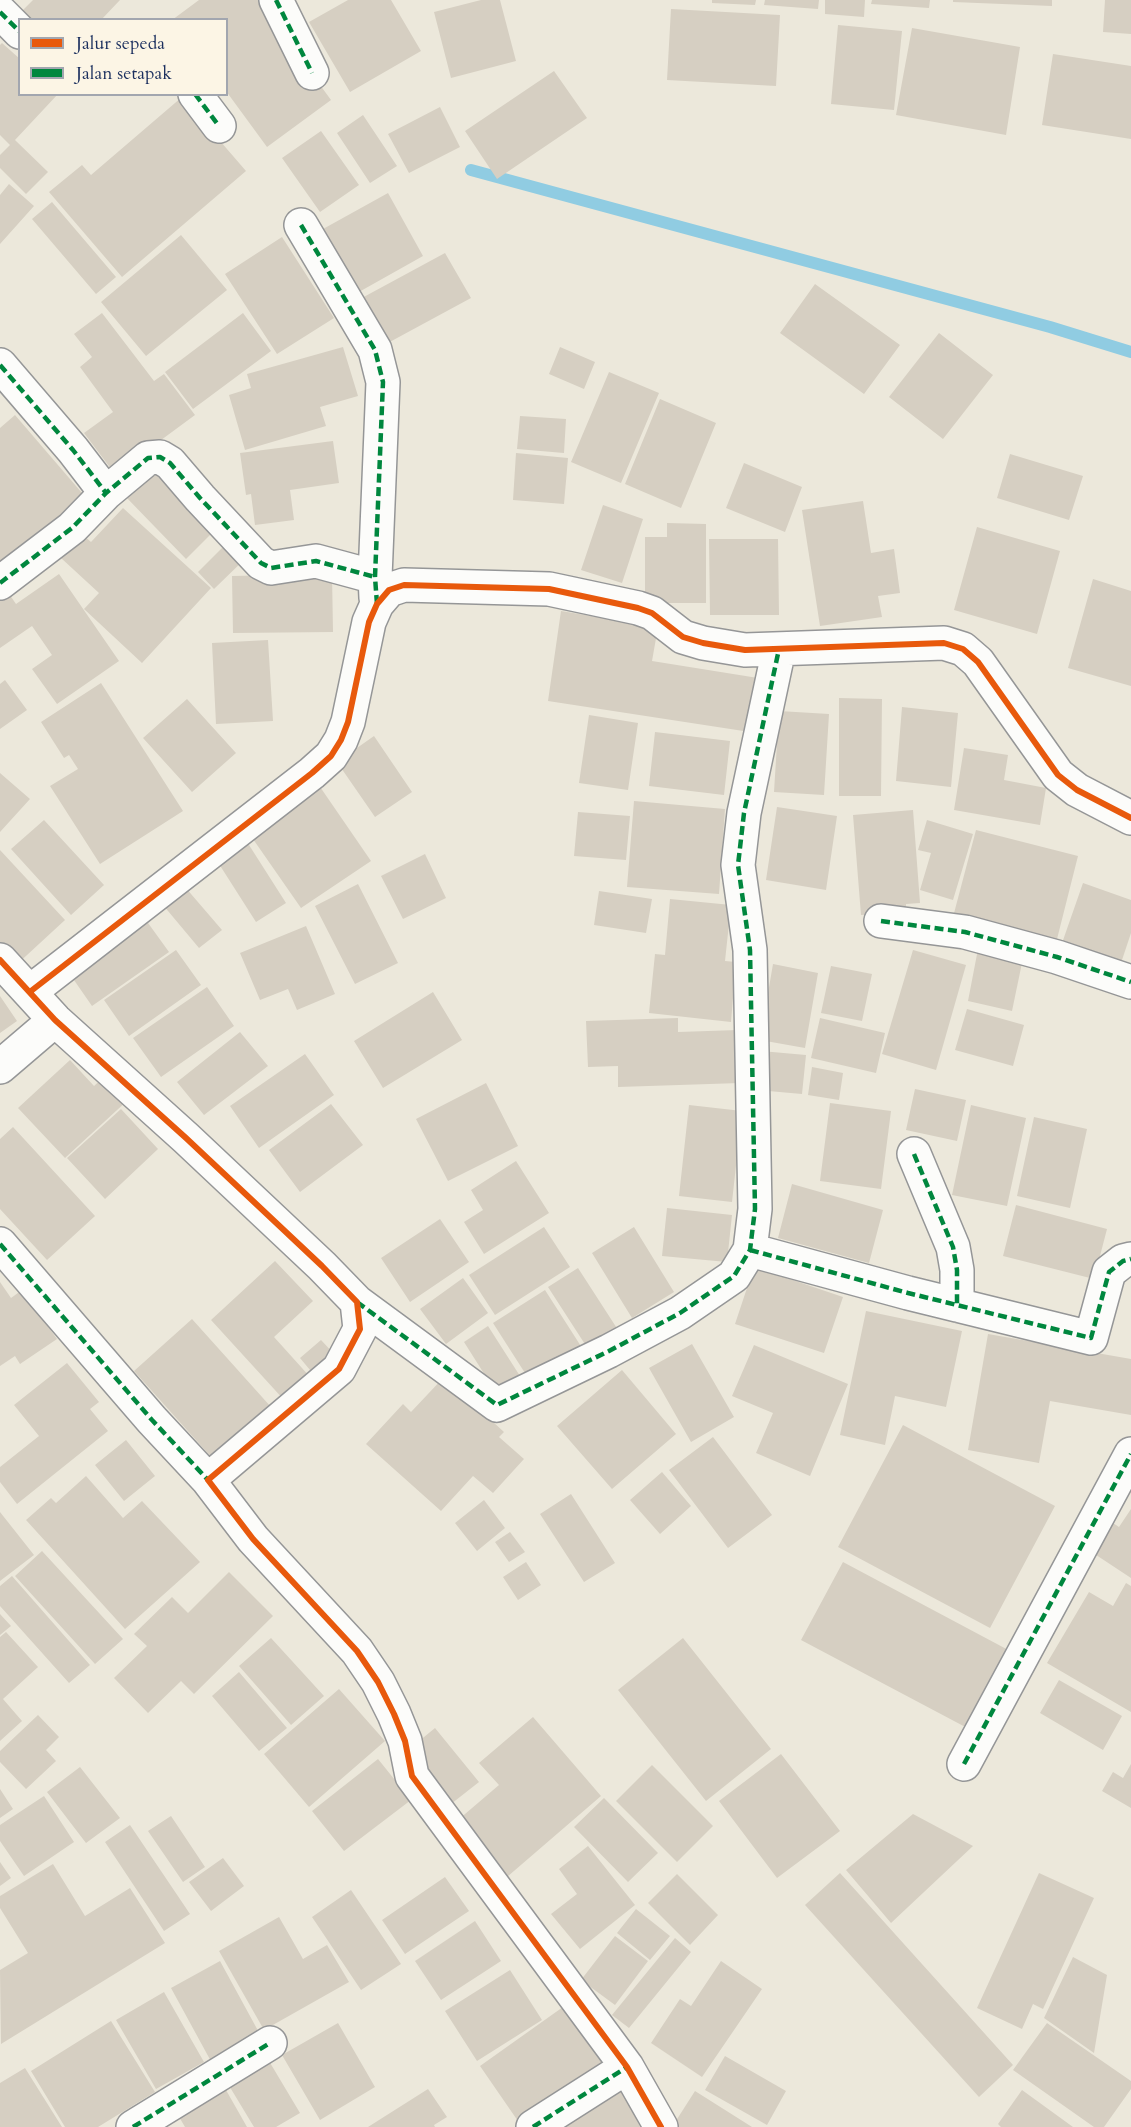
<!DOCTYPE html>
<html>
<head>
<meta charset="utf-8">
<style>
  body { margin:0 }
  #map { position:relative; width:1131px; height:2127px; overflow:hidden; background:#ece8db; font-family:Cardo,serif }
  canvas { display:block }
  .legend { position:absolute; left:18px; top:18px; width:210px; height:78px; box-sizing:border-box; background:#fcf5e5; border:2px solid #a2a6af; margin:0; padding:8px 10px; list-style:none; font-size:18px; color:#1b2f5e }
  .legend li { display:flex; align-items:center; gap:12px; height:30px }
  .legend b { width:30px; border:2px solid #a2a6af }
</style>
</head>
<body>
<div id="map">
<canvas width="1131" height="2127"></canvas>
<ul class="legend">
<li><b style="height:8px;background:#e8590c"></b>Jalur sepeda</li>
<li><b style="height:8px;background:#00873e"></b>Jalan setapak</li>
</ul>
</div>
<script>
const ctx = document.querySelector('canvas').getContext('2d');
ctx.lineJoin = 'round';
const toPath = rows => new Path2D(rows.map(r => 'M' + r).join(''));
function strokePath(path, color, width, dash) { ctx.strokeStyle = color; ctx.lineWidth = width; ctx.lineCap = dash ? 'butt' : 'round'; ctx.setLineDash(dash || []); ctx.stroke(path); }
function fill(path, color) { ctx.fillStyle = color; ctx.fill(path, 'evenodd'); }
const stream = toPath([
  [471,170,1050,327,1131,352]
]);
const building = toPath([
  [33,0,120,0,101,20,23,20,18,15],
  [199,0,258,0,331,100,267,147,226,91,226,20,172,20],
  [348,0,391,0,421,51,350,92,309,22],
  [481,0,500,0,516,61,451,78,434,12],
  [712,0,756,0,755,5,712,3],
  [765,0,819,0,818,9,764,5],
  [825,0,865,0,864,17,825,14],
  [872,0,930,0,929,8,871,4],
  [953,0,1052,0,1052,6,953,2],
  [1105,0,1131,0,1131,34,1103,32],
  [671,9,780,15,776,86,667,80],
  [838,25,902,31,894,110,831,104],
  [912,28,1020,47,1006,135,896,115],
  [2,43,20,59,20,94,58,94,15,140,48,172,26,194,0,168,0,155,10,145,0,135,0,45],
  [1053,54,1131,66,1131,139,1042,125],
  [554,71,587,118,497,179,465,131],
  [182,97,246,171,122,277,49,192,82,165,91,175],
  [440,107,460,147,409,173,388,134],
  [363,115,397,166,370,183,337,133],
  [321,131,359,185,320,212,282,158],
  [9,184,34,206,0,244,0,195],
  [388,193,423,256,350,297,314,234],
  [52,202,116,277,96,294,32,219],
  [181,235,227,290,146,356,101,302],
  [282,237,334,318,277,354,225,274],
  [445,253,471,298,386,344,360,299],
  [815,284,900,345,864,394,780,333],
  [102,313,154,381,164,374,195,415,115,474,84,433,113,412,80,367,92,357,74,334],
  [243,313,271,351,193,409,165,372],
  [939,333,993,375,943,439,889,397],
  [343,347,358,396,320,407,326,426,245,450,229,395,251,388,247,374],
  [560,347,595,362,584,389,549,374],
  [609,372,659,393,621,483,571,462],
  [660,399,716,423,681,508,625,484],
  [15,415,88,500,0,574,0,428],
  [520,416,566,419,564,453,517,449],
  [333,441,339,483,290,490,294,520,255,525,251,494,246,495,240,453],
  [516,453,568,458,564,504,513,500],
  [1010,454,1083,476,1069,520,997,498],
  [744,463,802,487,785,532,726,508],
  [158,465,218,527,186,559,125,496],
  [863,501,871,553,894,549,900,593,878,596,882,617,820,626,802,510],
  [603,505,643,519,622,583,581,570],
  [123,508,211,588,142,663,84,609,99,593,61,558,83,535,91,542],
  [667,523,706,524,706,603,645,603,645,537,667,537],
  [977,527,1060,551,1037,634,954,610],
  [232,538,248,556,214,589,198,572],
  [709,539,778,539,779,615,710,615],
  [59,574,119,661,57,704,32,669,52,655,32,626,0,648,0,588,3,585,16,604],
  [332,574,333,632,233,633,232,576],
  [1093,579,1131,591,1131,686,1068,668],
  [561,611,658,627,652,661,758,678,750,732,548,701],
  [268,640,273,721,216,724,212,643],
  [5,680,27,710,0,729,0,684],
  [101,683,183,811,100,864,50,786,78,769,69,755,64,758,41,722],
  [839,698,882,699,881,796,839,796],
  [187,699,236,753,192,792,143,738],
  [902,707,958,713,951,787,896,781],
  [779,711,829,714,824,795,774,792],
  [589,715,638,723,628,790,579,783],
  [655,732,730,741,724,795,649,786],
  [374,736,412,792,375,817,337,762],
  [964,748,1008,755,1004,780,1046,788,1040,825,954,810],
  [0,773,30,799,0,832],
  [316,781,371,861,301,908,246,829],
  [634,801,725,809,719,894,627,887],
  [777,807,837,816,826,890,766,880],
  [913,810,920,903,906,904,906,912,861,915,853,815],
  [578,812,630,816,626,860,574,856],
  [44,820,104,885,71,915,11,849],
  [927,820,973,834,953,900,920,890,931,853,918,850],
  [976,830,1078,856,1056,943,953,917],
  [242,834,286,903,256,922,212,853],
  [0,850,65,920,14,967,0,951],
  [425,854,446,898,403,919,381,876],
  [1083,883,1131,900,1131,933,1120,966,1061,946],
  [358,884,398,963,355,984,315,906],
  [185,887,222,930,199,948,163,905],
  [599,891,652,899,646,933,594,925],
  [670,899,731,905,725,961,736,962,731,1022,649,1013,655,954,665,955],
  [143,916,169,952,92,1006,67,970],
  [306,926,335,994,297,1010,288,989,260,1000,240,953],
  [978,949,1023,958,1012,1011,968,1001],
  [176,950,201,985,129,1036,104,1000],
  [913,950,966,965,936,1070,882,1054],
  [773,964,818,973,805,1048,760,1040],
  [831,966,872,974,862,1021,821,1013],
  [207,987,234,1026,161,1077,133,1038],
  [433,992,462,1040,383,1088,354,1041],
  [0,996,17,1021,0,1033],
  [967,1009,1024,1025,1013,1066,955,1050],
  [678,1018,678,1032,738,1030,740,1083,618,1087,618,1066,588,1067,586,1021],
  [820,1018,885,1033,876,1073,811,1058],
  [240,1032,268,1066,204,1115,177,1082],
  [761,1051,806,1055,802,1094,757,1090],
  [305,1054,334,1095,259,1148,230,1106],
  [70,1060,94,1086,106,1075,129,1099,65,1158,18,1108],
  [812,1067,843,1073,839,1100,808,1095],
  [486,1083,518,1146,448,1181,416,1119],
  [915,1089,966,1100,957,1141,906,1130],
  [830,1103,891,1111,881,1189,820,1181],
  [331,1104,363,1145,300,1192,269,1150],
  [689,1105,742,1111,732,1202,679,1196],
  [971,1105,1026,1118,1007,1206,952,1195],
  [121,1109,158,1149,105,1199,67,1158],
  [1034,1117,1087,1129,1070,1208,1017,1196],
  [13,1127,95,1216,47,1260,0,1209,0,1139],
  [516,1161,549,1213,484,1254,464,1222,483,1210,471,1190],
  [792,1184,883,1210,869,1263,778,1238],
  [1016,1205,1107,1229,1094,1279,1003,1256],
  [667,1208,732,1215,727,1262,662,1256],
  [440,1219,469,1262,410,1302,381,1258],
  [544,1227,570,1267,495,1315,469,1275],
  [634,1227,674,1292,632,1318,592,1253],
  [275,1261,313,1301,274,1337,311,1378,285,1401,211,1320],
  [754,1267,843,1297,824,1353,735,1324],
  [578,1268,620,1333,590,1352,548,1287],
  [463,1278,488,1313,446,1344,420,1309],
  [0,1282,11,1298,22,1290,57,1339,20,1364,15,1356,0,1366],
  [545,1290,584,1351,532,1384,493,1323],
  [866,1311,962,1331,946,1407,895,1396,885,1445,840,1435],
  [192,1319,271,1407,213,1459,134,1371],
  [488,1326,527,1387,502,1402,464,1342],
  [988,1334,1131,1359,1131,1415,1050,1401,1039,1463,968,1450],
  [321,1340,337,1357,315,1376,300,1358],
  [692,1344,734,1417,691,1442,649,1368],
  [754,1345,848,1384,810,1476,756,1453,773,1413,732,1396],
  [67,1363,99,1402,90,1409,108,1431,17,1504,0,1482,0,1467,39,1436,14,1405],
  [622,1370,676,1434,612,1489,557,1426],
  [444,1377,504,1432,499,1437,524,1459,493,1493,473,1476,441,1511,366,1444,403,1404,411,1412],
  [903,1425,1055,1506,990,1628,838,1547],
  [713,1437,772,1515,728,1548,669,1470],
  [126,1440,155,1476,124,1501,95,1465],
  [662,1472,691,1506,660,1534,630,1500],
  [86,1476,123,1518,142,1501,200,1562,125,1629,26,1520,51,1498,56,1503],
  [571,1494,615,1563,584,1582,540,1514],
  [484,1500,505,1528,477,1551,455,1523],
  [1131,1509,1131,1578,1084,1547,1104,1517,1119,1527],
  [0,1512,34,1555,0,1581],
  [510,1532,525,1552,509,1562,495,1542],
  [42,1551,123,1639,95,1664,15,1576],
  [526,1562,541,1585,518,1600,503,1577],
  [843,1562,1012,1652,971,1730,801,1640],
  [229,1572,273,1616,194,1694,181,1681,148,1713,114,1678,147,1646,134,1634,172,1597,188,1613],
  [12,1576,90,1665,69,1683,0,1606,0,1586],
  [1126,1583,1131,1586,1131,1712,1047,1663,1089,1592,1113,1606],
  [0,1614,11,1626,0,1635],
  [6,1632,38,1667,3,1699,22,1721,0,1741,0,1637],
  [271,1638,324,1696,291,1725,239,1666],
  [683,1638,771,1749,706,1801,618,1690],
  [239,1672,287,1728,259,1751,212,1696],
  [1059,1680,1122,1716,1103,1750,1040,1713],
  [339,1689,385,1741,309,1807,264,1754],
  [38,1715,59,1737,46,1750,56,1761,26,1789,0,1762,0,1751],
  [533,1717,601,1796,507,1877,458,1820,499,1785,479,1763],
  [435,1728,479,1782,451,1804,407,1751],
  [781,1754,840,1831,777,1878,719,1801],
  [378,1759,411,1800,344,1851,312,1811],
  [1131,1764,1131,1808,1102,1791,1113,1772,1123,1778],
  [652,1765,713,1826,677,1862,616,1801],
  [80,1767,120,1818,86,1843,47,1792],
  [0,1789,13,1809,0,1818],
  [44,1796,74,1842,24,1876,0,1841,0,1825],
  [604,1798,658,1853,628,1882,574,1827],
  [913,1814,973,1846,891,1923,846,1870],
  [171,1816,205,1867,183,1882,148,1831],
  [130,1825,190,1914,164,1931,105,1842],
  [588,1846,635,1905,580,1949,551,1914,577,1894,559,1869],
  [223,1858,244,1886,211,1911,189,1882],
  [0,1862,11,1878,0,1886],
  [53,1864,85,1916,130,1888,165,1943,1,2044,0,1970,28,1953,0,1908,0,1896],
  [840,1873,1013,2065,979,2097,805,1905],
  [1039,1873,1094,1898,1043,2009,1033,2004,1022,2029,977,2008],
  [677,1874,718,1915,690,1945,648,1903],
  [445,1877,469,1911,405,1954,382,1920],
  [351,1890,401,1964,361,1990,312,1917],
  [636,1909,670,1936,650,1960,617,1933],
  [279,1917,303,1959,327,1945,349,1982,264,2030,219,1951],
  [475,1921,501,1961,441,2000,415,1961],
  [615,1936,648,1961,615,2005,581,1980],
  [675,1938,691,1952,629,2028,612,2015],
  [1073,1957,1107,1975,1094,2053,1044,2018],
  [220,1961,262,2038,213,2065,171,1988],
  [721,1961,762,1989,702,2077,651,2043,680,1999,691,2006],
  [510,1970,542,2020,477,2061,445,2011],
  [164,1992,204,2062,156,2089,116,2020],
  [563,2007,605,2066,520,2124,480,2066],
  [111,2021,155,2092,98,2127,65,2127,31,2071],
  [338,2023,375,2087,320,2120,282,2055],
  [1047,2023,1131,2081,1131,2089,1104,2127,1094,2127,1013,2070],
  [266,2056,300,2113,276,2127,254,2127,225,2079],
  [725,2056,786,2091,767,2125,705,2090],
  [25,2068,62,2127,0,2127,0,2083],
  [222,2083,247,2127,185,2127,175,2110],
  [621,2088,640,2127,555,2127],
  [428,2089,447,2117,434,2125,435,2127,368,2127],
  [1022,2090,1073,2127,1001,2127,998,2124],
  [695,2091,752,2127,672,2127]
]);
const minor = toPath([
  [276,0,312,73],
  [0,12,20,32],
  [195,94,219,126],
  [301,225,375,350,383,382,375,577,376,598],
  [0,365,73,450,106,493],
  [0,583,72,528,106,493,148,458,160,457,170,463,200,498,261,563,271,568,316,561,375,577],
  [881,921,965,932,1057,957,1131,982],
  [0,960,55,1020,186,1138,322,1266,357,1302,360,1329,339,1369,208,1480,253,1539,357,1651,378,1682,394,1714,405,1741,412,1776,627,2067,661,2127],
  [31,991,312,773,331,756,341,740,348,722,369,622,377,604,389,590,404,585,549,589,638,608,652,613,683,637,703,643,745,650,944,643,963,649,978,662,1058,775,1077,790,1131,818],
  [0,1067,55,1020],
  [914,1154,953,1247,957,1270,957,1305],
  [0,1244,152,1420,208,1480],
  [750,1250,908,1293,1091,1338,1109,1272,1123,1261,1131,1259],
  [357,1302,497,1405,609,1351,680,1313,734,1276,750,1250,755,1209,750,950,738,865,744,813,779,649],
  [964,1764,1131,1454],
  [133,2127,270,2043],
  [533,2127,627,2067]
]);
const quiet = toPath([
  [276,0,312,73],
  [0,12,20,32],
  [195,94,219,126],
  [301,225,375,350,383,382,375,577,377,604],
  [0,365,73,450,106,493],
  [0,583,72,528,106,493,148,458,160,457,170,463,200,498,261,563,271,568,316,561,375,577],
  [881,921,965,932,1057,957,1131,982],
  [914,1154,953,1247,957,1270,957,1305],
  [0,1244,152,1420,208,1480],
  [750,1250,908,1293,1091,1338,1109,1272,1123,1261,1131,1259],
  [357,1302,497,1405,609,1351,680,1313,734,1276,750,1250,755,1209,750,950,738,865,744,813,779,649],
  [964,1764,1131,1454],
  [133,2127,270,2043],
  [533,2127,627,2067]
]);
const cycleway = toPath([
  [0,960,55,1020,186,1138,322,1266,357,1302,360,1329,339,1369,208,1480,253,1539,357,1651,378,1682,394,1714,405,1741,412,1776,627,2067,661,2127],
  [31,991,312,773,331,756,341,740,348,722,369,622,377,604,389,590,404,585,549,589,638,608,652,613,683,637,703,643,745,650,944,643,963,649,978,662,1058,775,1077,790,1131,818]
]);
strokePath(stream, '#90cce2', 12);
fill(building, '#d6cfc2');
strokePath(minor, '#959697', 36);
strokePath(minor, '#fcfcfa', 33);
strokePath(quiet, '#00873e', 4.5, [9, 4.5]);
strokePath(cycleway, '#e8590c', 6);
</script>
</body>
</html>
